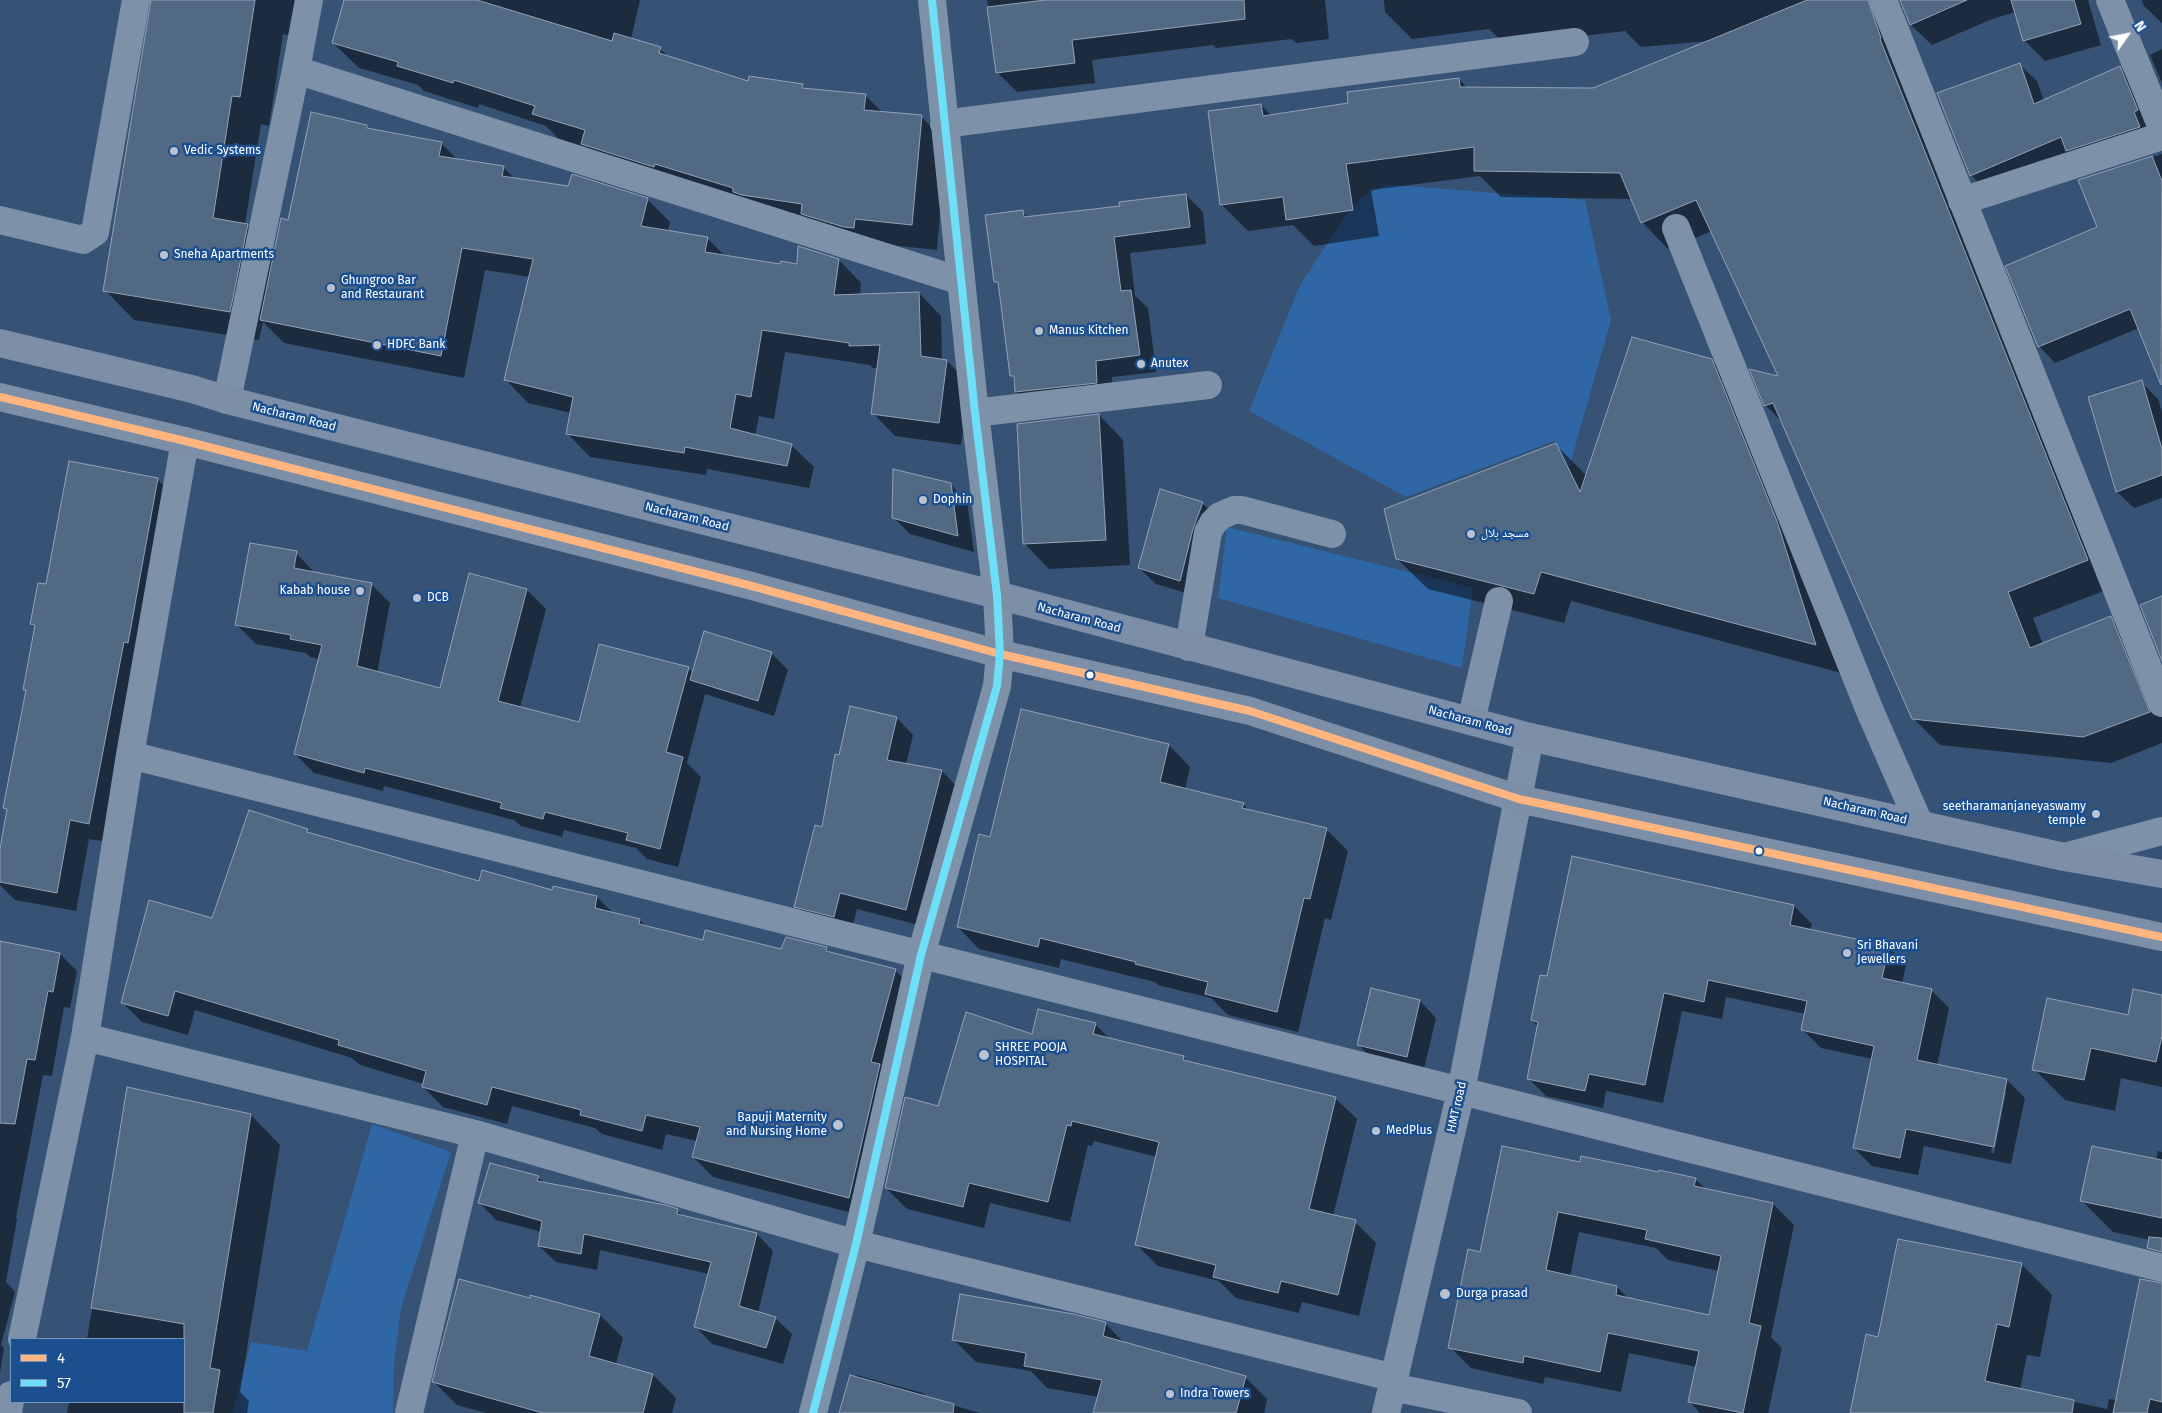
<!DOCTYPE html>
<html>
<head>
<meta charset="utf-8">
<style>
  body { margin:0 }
  #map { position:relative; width:2162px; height:1413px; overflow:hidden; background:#365274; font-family:"Fira Sans",sans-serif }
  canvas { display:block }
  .legend { position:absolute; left:10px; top:1338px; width:175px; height:65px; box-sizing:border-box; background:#1b4f8f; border:1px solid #7695bc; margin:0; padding:6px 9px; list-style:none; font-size:15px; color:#fff }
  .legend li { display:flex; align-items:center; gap:10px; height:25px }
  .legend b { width:25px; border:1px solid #7695bc }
  .north { position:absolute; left:2102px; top:10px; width:50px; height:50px; -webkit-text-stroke:4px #1b4f8f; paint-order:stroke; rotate:57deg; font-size:14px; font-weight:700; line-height:20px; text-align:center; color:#fff }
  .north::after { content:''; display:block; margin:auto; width:18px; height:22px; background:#fff; clip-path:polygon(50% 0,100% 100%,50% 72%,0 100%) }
</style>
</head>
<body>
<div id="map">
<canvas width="2162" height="1413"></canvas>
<ul class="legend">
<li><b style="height:6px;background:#ffb580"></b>4</li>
<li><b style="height:6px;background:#6ddff8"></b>57</li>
</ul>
<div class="north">N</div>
</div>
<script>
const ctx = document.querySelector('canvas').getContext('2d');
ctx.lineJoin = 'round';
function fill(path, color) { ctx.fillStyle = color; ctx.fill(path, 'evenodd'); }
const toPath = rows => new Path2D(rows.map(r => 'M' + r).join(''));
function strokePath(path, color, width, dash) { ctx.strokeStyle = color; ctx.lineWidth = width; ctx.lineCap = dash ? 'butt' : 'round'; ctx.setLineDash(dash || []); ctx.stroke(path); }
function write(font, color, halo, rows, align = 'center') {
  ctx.font = font + ' "Fira Sans","Noto Naskh Arabic",sans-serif'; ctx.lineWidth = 5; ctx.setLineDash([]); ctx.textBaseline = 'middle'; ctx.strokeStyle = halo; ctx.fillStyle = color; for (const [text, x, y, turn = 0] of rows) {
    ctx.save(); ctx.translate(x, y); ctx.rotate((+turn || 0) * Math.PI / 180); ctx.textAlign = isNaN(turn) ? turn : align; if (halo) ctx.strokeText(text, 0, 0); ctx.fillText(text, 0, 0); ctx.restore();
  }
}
const green = toPath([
  [1394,185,1585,200,1611,320,1569,468,1554,441,1406,497,1249,411,1300,285,1344,218,1364,195,1384,186],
  [1227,527,1473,588,1462,668,1218,598],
  [372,1124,451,1152,401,1308,394,1364,393,1413,233,1413,251,1342,307,1351]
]);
const shadow = toPath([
  [153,0,304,0,298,37,283,34,269,126,261,124,245,224,275,252,289,221,367,126,371,130,441,143,459,161,503,167,516,180,647,199,670,222,668,231,707,238,726,257,781,265,839,260,861,283,860,295,919,293,941,316,942,361,947,361,970,384,961,445,895,436,873,413,878,368,873,368,870,365,785,352,774,419,759,416,755,436,791,445,814,467,809,488,707,469,706,475,590,457,568,434,571,413,528,403,506,380,530,277,485,270,464,378,284,343,263,322,259,340,134,320,105,290],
  [346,0,640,0,631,39,660,49,669,57,749,82,802,85,807,90,865,95,883,113,921,116,946,142,937,250,880,244,608,169,586,147,559,139,546,126,479,104,478,108,424,91,418,85,359,68,333,43],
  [987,0,1325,0,1329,39,1296,43,1292,39,1216,48,1213,45,1092,60,1095,83,1017,92,997,72],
  [1384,0,1876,0,2114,587,2033,618,2043,644,2110,618,2137,644,2162,706,2162,743,2111,763,1940,745,1913,718,1784,424,1765,405,1780,378,1712,231,1668,249,1642,222,1632,199,1501,197,1480,176,1371,190,1379,236,1314,246,1293,225,1248,231,1222,205,1261,105,1272,116,1350,104,1459,79,1467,88,1593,89,1709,41,1641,47,1625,31,1506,45,1489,29,1412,39,1385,12],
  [1901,0,2088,0,2101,45,2045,61,2024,40,2016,12,1992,19,1932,45,1911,25],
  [2142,0,2162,0,2162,23,2144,6],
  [2162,49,2162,83,2150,55],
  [2020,65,2037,81,2044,101,2120,68,2136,85,2160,142,1987,192,1971,175],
  [2162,154,2162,364,2149,351,2139,328,2055,363,2039,346,2099,228,2080,181],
  [1186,195,1203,212,1206,244,1130,253,1135,296,1148,308,1156,372,1112,377,1113,399,1033,409,1016,392,1016,380,1012,376,1000,286,996,281,1022,211,1029,218,1121,207],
  [1711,360,1742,390,1845,674,1571,601,1564,623,1428,589,1397,559,1556,445,1586,475],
  [2141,382,2158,399,2162,412,2162,498,2134,508,2117,492,2089,397],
  [1099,415,1123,440,1130,565,1049,569,1025,544],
  [157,479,176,498,108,842,89,839,76,911,15,900,0,885,0,856,8,811,4,807,27,691,25,689,36,628,32,624,47,586],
  [950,484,967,501,974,552,910,534,893,517],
  [1202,503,1219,519,1196,596,1156,584,1139,568],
  [296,553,315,573,371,584,390,603,377,673,440,690,527,590,546,609,520,708,580,724,688,668,693,673,771,653,788,670,774,716,705,694,687,763,701,777,678,867,647,859,636,848,564,830,562,837,521,826,514,820,384,786,383,791,314,773,295,754,319,659,310,657,306,653,256,644,237,625],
  [1022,711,1169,745,1190,767,1185,790,1243,804,1250,811,1326,829,1348,851,1331,920,1325,918,1298,1032,1228,1015,1211,998,1158,985,1155,982,1061,959,1059,968,979,949,958,927,991,838],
  [897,718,913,735,906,765,942,771,958,788,922,926,857,909,851,933,812,923,795,906,823,829,840,756],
  [307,830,313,835,479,882,553,892,554,887,597,897,613,913,640,920,647,927,704,941,782,951,826,948,832,954,895,970,915,990,868,1217,713,1177,693,1157,697,1141,666,1134,662,1150,602,1134,595,1128,512,1106,507,1124,443,1107,423,1087,424,1084,360,1065,352,1058,195,1010,188,1035,142,1022,122,1002],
  [1573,858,1794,906,1812,924,1810,931,1888,947,1906,965,1902,984,1931,990,1949,1008,1937,1066,2007,1080,2025,1098,2011,1164,1924,1146,1918,1175,1872,1166,1854,1148,1873,1059,1821,1048,1803,1030,1806,1014,1726,997,1722,1019,1682,1011,1663,1103,1606,1091,1603,1108,1546,1096,1528,1078,1539,1027,1532,1020,1548,978],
  [2003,1092,2006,1092,1994,1153,1991,1153],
  [0,943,60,954,77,971,70,1008,64,1007,52,1076,43,1075,16,1217,17,1219,6,1282,15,1292,1,1345,4,1348,0,1373],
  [2162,995,2162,1087,2121,1078,2115,1111,2065,1100,2034,1069,2129,1016],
  [1420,1001,1436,1018,1423,1073,1375,1062,1359,1045],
  [1095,1024,1111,1040,1183,1057,1189,1063,1335,1098,1357,1119,1333,1216,1355,1222,1376,1243,1359,1316,1302,1302,1299,1313,1236,1298,1219,1281,1158,1266,1136,1244,1157,1157,1094,1141,1092,1146,1088,1145,1070,1222,990,1203,984,1228,907,1209,886,1188,938,1107,1033,1035],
  [128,1089,251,1115,280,1145,240,1392,249,1401,247,1413,67,1413,69,1402,184,1402,184,1339,87,1339],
  [2158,1151,2162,1152,2162,1248,2155,1241,2113,1232,2082,1201,2156,1160],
  [1581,1163,1695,1179,1707,1190,1773,1204,1794,1225,1771,1337,1782,1348,1768,1413,1700,1413,1690,1402,1697,1367,1629,1353,1621,1392,1545,1377,1543,1384,1471,1368,1450,1347,1481,1253],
  [1579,1232,1656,1248,1668,1260,1719,1271,1710,1316,1629,1299,1617,1287,1570,1277],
  [538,1177,545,1184,677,1210,684,1217,757,1234,773,1251,758,1313,775,1318,792,1334,783,1364,712,1344,696,1327,709,1274,600,1250,597,1270,556,1262,539,1246,542,1232,496,1220,480,1203],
  [2021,1264,2052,1295,2040,1357,2027,1355,2020,1390,2107,1409,2109,1399,2117,1400,2162,1288,2162,1413,1851,1413,1879,1338],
  [531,1300,600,1315,623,1338,616,1364,653,1375,676,1398,672,1413,486,1413,457,1405,434,1382],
  [1105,1323,1125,1344,1245,1377,1267,1399,1264,1413,1095,1413,1099,1397,1047,1388,1031,1371,976,1362,953,1339],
  [856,1375,923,1393,928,1398,980,1413,841,1413]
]);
const building = toPath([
  [151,0,255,0,240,97,232,96,213,218,248,224,230,312,103,291,151,0],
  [344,0,477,0,612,41,614,33,661,47,659,53,748,81,749,76,803,84,802,88,866,94,864,110,922,115,912,225,855,219,854,228,844,227,801,214,802,204,742,195,733,192,733,188,655,164,654,167,581,144,585,130,532,114,535,106,454,80,453,83,397,66,398,62,332,43,344,0],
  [1045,0,1244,0,1245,19,1072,40,1075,63,996,73,987,7,1045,0],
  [1807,0,1868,0,1881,38,1880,39,2088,560,2008,592,2030,648,2111,616,2150,712,2083,737,1912,719,1773,403,1764,406,1749,369,1778,376,1696,200,1641,223,1620,173,1474,171,1474,147,1346,164,1353,210,1286,220,1283,197,1220,205,1208,111,1261,104,1263,116,1348,103,1347,92,1459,78,1460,87,1593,88,1807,0],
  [1900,0,1967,0,1910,25,1900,0],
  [2011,0,2074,0,2081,24,2023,41,2011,0],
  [2020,63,2034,104,2120,66,2138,110,2134,112,2140,127,2066,151,2061,137,1970,176,1937,93,2020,63],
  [311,112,367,125,367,128,442,142,439,156,504,166,502,176,568,186,572,174,648,198,641,226,708,237,705,252,780,264,781,261,797,264,798,246,839,259,834,295,919,292,921,356,947,360,939,423,871,414,880,345,849,346,849,343,762,330,751,397,736,394,730,428,792,444,787,466,685,447,684,453,566,434,573,397,504,380,533,259,462,248,441,356,260,320,281,218,288,220,311,112],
  [2152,156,2162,181,2161,385,2130,309,2038,347,2005,266,2097,227,2078,180,2152,156],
  [1186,194,1190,227,1114,237,1121,291,1131,290,1140,355,1096,361,1097,383,1015,392,1014,376,1010,376,998,282,994,282,985,215,1023,210,1024,217,1120,206,1119,202,1186,194],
  [1632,337,1712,359,1777,521,1816,645,1541,572,1534,594,1396,559,1384,509,1556,443,1580,492,1632,337],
  [2142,380,2162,449,2162,475,2116,492,2088,397,2142,380],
  [1099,414,1106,540,1023,544,1017,424,1099,414],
  [69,461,158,478,128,643,124,642,89,824,70,820,57,893,0,882,0,849,7,809,3,808,26,690,23,690,35,625,30,624,38,583,46,584,69,461],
  [893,469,951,483,958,536,892,518,893,469],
  [1160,489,1203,502,1193,529,1180,581,1138,568,1160,489],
  [250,543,297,551,294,568,372,583,357,666,440,688,469,573,527,589,498,701,579,722,599,644,689,667,666,752,683,757,660,849,626,840,628,833,545,812,543,819,500,808,502,803,429,784,365,768,364,773,294,754,322,645,290,639,291,635,235,625,250,543],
  [2162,596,2162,661,2140,605,2162,596],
  [704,631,772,652,758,701,690,680,704,631],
  [850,706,897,717,887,760,942,770,906,910,840,893,834,917,794,907,815,825,822,827,835,754,839,755,850,706],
  [1021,709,1169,744,1160,782,1244,803,1242,808,1327,828,1310,899,1304,898,1277,1012,1205,994,1208,982,1135,964,1136,962,1040,938,1038,947,957,927,979,834,990,837,1021,709],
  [249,810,308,829,307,832,479,881,482,870,552,890,553,886,597,896,595,908,640,919,639,924,703,940,705,930,781,949,786,937,827,947,826,951,896,969,871,1062,880,1064,849,1198,692,1157,700,1127,646,1115,642,1131,580,1115,581,1110,492,1087,487,1105,422,1087,426,1071,338,1045,339,1040,175,991,168,1016,121,1003,149,900,212,918,249,810],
  [1572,856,1794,905,1790,925,1889,946,1882,978,1932,989,1917,1060,2007,1079,1994,1147,1906,1129,1900,1158,1853,1148,1874,1046,1801,1030,1807,1001,1708,980,1704,1002,1664,993,1645,1085,1589,1074,1585,1091,1527,1079,1538,1022,1531,1020,1540,975,1547,976,1572,856],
  [0,941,60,953,53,992,48,991,35,1060,27,1059,15,1124,0,1123,0,941],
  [1371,988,1420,1000,1407,1057,1357,1045,1371,988],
  [2133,989,2162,995,2162,1036,2156,1062,2091,1048,2084,1080,2032,1070,2047,998,2128,1015,2133,989],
  [1038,1009,1096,1023,1093,1034,1184,1056,1183,1060,1336,1097,1309,1209,1356,1220,1338,1295,1281,1281,1278,1293,1213,1277,1216,1265,1135,1245,1159,1142,1072,1121,1071,1126,1067,1125,1048,1202,969,1183,963,1207,885,1188,905,1097,938,1106,966,1012,1032,1034,1038,1009],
  [127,1087,251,1114,210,1368,220,1370,213,1413,184,1413,184,1324,91,1308,127,1087],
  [1502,1146,1580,1162,1581,1156,1659,1172,1659,1170,1696,1178,1694,1186,1773,1203,1749,1323,1761,1326,1743,1413,1688,1402,1699,1351,1608,1333,1600,1372,1524,1356,1523,1363,1448,1348,1468,1249,1480,1252,1502,1146],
  [1558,1212,1647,1230,1645,1239,1721,1256,1709,1315,1616,1295,1617,1286,1546,1270,1558,1212],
  [2092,1146,2162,1160,2162,1218,2080,1201,2092,1146],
  [490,1163,539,1176,537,1181,666,1205,678,1209,677,1214,757,1233,739,1306,776,1317,766,1348,694,1327,711,1262,584,1234,581,1254,538,1246,542,1221,478,1203,490,1163],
  [2149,1237,2162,1238,2162,1252,2147,1248,2149,1237],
  [1898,1239,2022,1263,2009,1327,1997,1324,1985,1381,2074,1400,2072,1413,1850,1413,1866,1334,1878,1337,1898,1239],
  [459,1279,530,1298,530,1295,600,1314,589,1356,653,1374,643,1413,543,1413,432,1382,459,1279],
  [2140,1279,2162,1283,2162,1402,2150,1399,2147,1413,2113,1413,2140,1279],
  [960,1294,1073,1314,1106,1322,1103,1336,1246,1376,1236,1413,1093,1413,1102,1380,1024,1366,1026,1353,952,1340,960,1294],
  [850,1375,954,1404,953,1413,839,1413,850,1375]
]);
const minor = toPath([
  [1883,0,2162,703],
  [2110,0,2162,128],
  [296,70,961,281],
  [944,124,1575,42],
  [1962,201,2162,136],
  [0,220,83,240,95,232,136,0],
  [1676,228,1870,711,1919,823],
  [227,400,296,70,309,0],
  [975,413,1208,385],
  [1189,647,1208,532,1213,523,1220,516,1234,510,1242,510,1332,534],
  [1471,721,1499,601],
  [130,755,2162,1268],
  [2064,857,2162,831],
  [85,1037,475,1134,856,1244,1395,1378],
  [22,1339,85,1037,130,755,185,441],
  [1392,1387,1518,1413],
  [8,1413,11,1395],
  [409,1413,475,1134],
  [813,1413,856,1244,921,955,997,686,1000,654,997,595,975,413,932,0],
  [1386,1413,1461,1091,1530,737]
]);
const major = toPath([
  [0,343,192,389,227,400,997,595,1530,737,2064,857,2162,874],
  [0,397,185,441,748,585,1000,654,1250,711,1519,799,2162,937]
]);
const bus1 = toPath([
  [0,397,185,441,748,585,1000,654,1250,711,1519,799,2162,937]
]);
const bus2 = toPath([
  [813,1413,856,1244,921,955,997,686,1000,654,997,595,975,413,932,0]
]);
const markers = [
  [174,151,5,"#b9c2ce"],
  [164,255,5,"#b9c2ce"],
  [331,288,5,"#b9c2ce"],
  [1039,331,5,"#b9c2ce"],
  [377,345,5,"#b9c2ce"],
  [1141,364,5,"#b9c2ce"],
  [923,500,5,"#b9c2ce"],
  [1471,534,5,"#b9c2ce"],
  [360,591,5,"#b9c2ce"],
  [417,598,5,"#b9c2ce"],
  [1090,675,4.5,"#fff"],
  [2096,814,5,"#b9c2ce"],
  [1759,851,4.5,"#fff"],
  [1847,953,5,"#b9c2ce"],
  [984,1055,6,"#b9c2ce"],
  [838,1125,6,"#b9c2ce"],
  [1376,1131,5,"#b9c2ce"],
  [1445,1294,6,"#b9c2ce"],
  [1170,1394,5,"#b9c2ce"]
];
const poiNames = [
  ["Vedic Systems",184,151],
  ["Sneha Apartments",174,255],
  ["Ghungroo Bar",341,281],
  ["and Restaurant",341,295],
  ["Manus Kitchen",1049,331],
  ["HDFC Bank",387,345],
  ["Anutex",1151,364],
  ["Dophin",933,500],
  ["مسجد بلال",1481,534],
  ["Kabab house",350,591,"right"],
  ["DCB",427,598],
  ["seetharamanjaneyaswamy",2086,807,"right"],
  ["temple",2086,821,"right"],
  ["Sri Bhavani",1857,946],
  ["Jewellers",1857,960],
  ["SHREE POOJA",995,1048],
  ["HOSPITAL",995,1062],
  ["Bapuji Maternity",827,1118,"right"],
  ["and Nursing Home",827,1132,"right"],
  ["MedPlus",1386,1131],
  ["Durga prasad",1456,1294],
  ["Indra Towers",1180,1394]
];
const streetNames = [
  ["Nacharam Road",294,417,14],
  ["Nacharam Road",687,517,14],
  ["Nacharam Road",1079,618,15],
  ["Nacharam Road",1470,721,15],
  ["Nacharam Road",1865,811,13],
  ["HMT road",1457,1107,-77]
];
fill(green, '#2f66a5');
fill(shadow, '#0007');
fill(building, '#526984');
strokePath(building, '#92a2b6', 1);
strokePath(minor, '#7d92a8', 28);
strokePath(major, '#7d8ea7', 28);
strokePath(bus1, '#ffb580', 8);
strokePath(bus2, '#6ddff8', 8);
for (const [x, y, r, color] of markers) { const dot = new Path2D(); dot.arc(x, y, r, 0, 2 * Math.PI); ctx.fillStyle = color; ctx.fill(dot); strokePath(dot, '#1b4f8f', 2); }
write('12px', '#fff', '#1b4f8f', poiNames, 'left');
write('12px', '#fff', '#1b4f8f', streetNames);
</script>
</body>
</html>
